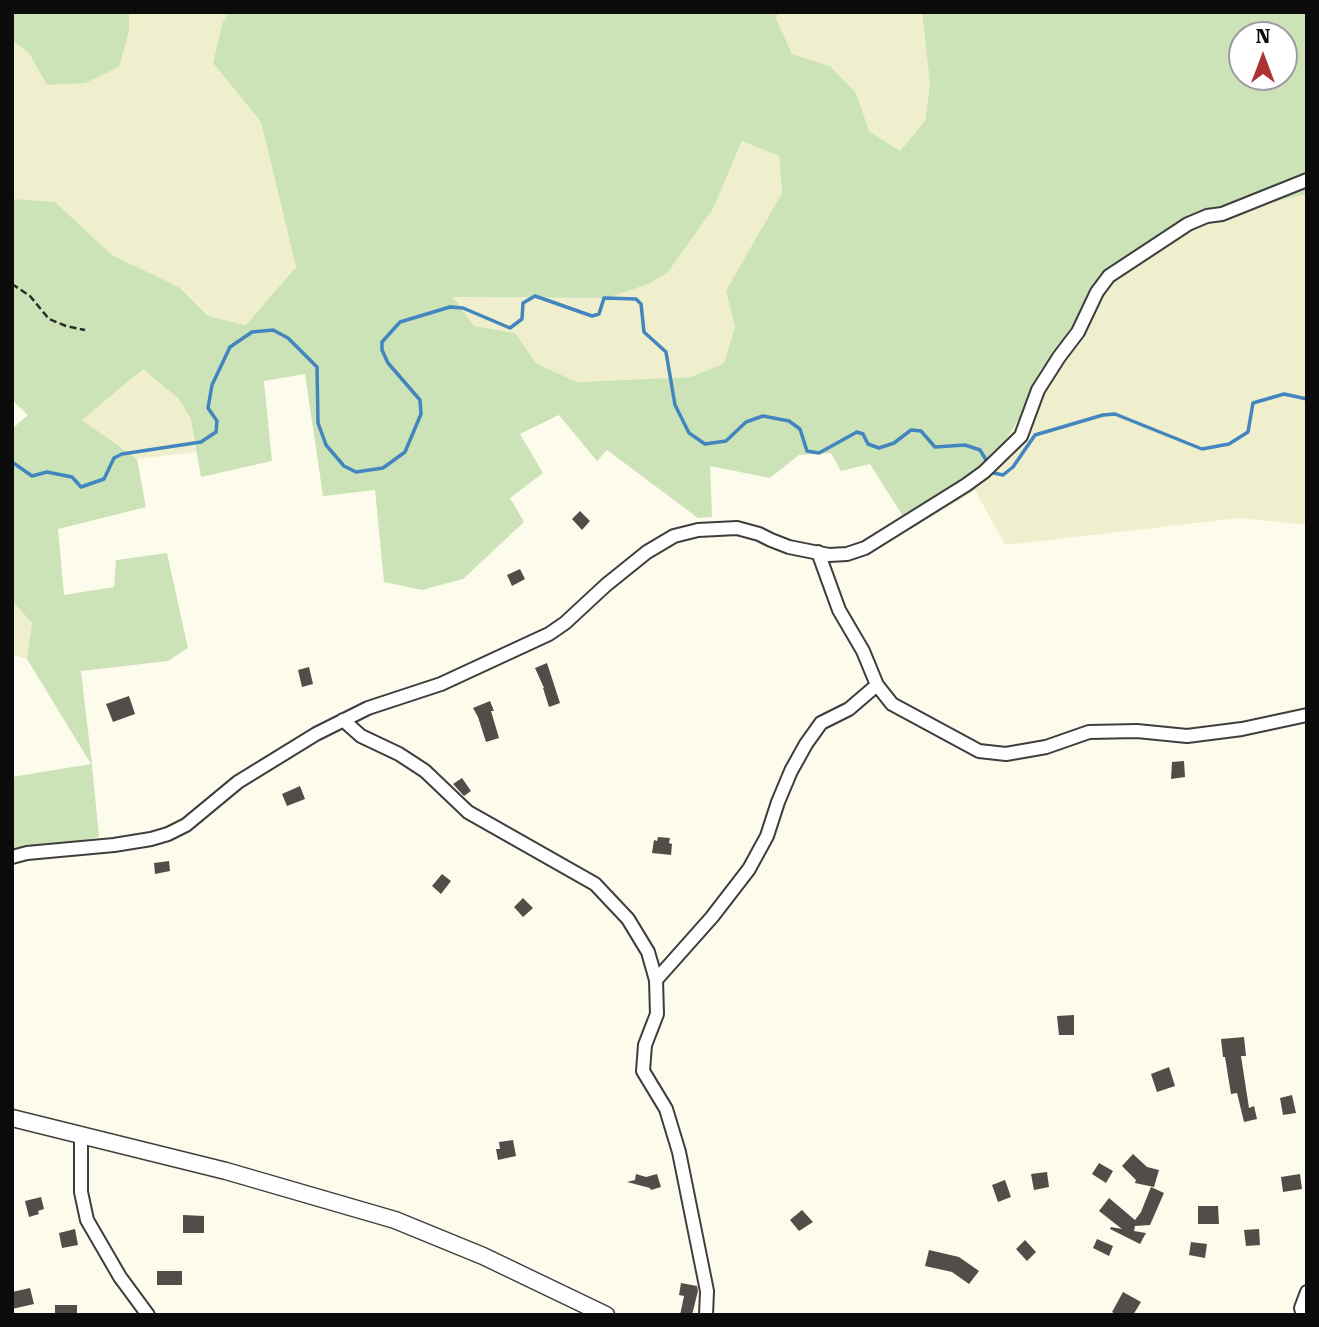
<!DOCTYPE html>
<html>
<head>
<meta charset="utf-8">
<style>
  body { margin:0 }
  #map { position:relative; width:1319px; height:1327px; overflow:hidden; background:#fdfbeb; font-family:"Roboto Serif",serif }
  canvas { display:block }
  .frame { position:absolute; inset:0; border:14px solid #0b0b0b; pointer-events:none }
  .north { position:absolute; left:1228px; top:21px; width:70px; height:70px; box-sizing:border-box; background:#fff; border:2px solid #9d9d9d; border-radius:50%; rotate:0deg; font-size:19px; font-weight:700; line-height:28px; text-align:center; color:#0b0b0b }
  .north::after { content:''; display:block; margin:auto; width:24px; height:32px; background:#ac3331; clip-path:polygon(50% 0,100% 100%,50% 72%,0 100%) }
</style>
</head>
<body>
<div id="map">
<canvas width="1319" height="1327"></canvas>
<div class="frame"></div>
<div class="north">N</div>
</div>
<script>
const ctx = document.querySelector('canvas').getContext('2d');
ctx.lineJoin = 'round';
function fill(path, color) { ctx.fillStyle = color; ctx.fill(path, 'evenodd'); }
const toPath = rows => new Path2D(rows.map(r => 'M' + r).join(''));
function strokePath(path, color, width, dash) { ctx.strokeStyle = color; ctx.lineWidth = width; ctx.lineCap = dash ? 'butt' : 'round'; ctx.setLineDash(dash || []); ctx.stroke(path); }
const farmland = toPath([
  [129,12,229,12,222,24,213,63,261,122,296,267,247,325,208,316,179,287,112,255,55,202,15,199,12,201,12,40,29,53,47,85,129,31],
  [778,12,922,12,930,84,925,122,900,151,868,131,856,93,830,66,792,54,775,19],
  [742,141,779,156,782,193,727,291,735,327,724,363,691,377,576,382,537,364,515,333,474,326,453,297,607,298,668,272,713,209],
  [1307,194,1307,525,1240,518,1005,545,975,490,1021,415,1040,370,1070,337,1105,270,1149,245,1210,218],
  [143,368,179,399,191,420,196,452,137,459,82,420],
  [12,601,32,623,27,659,12,654]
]);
const green = toPath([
  [12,12,129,12,129,31,119,67,85,83,47,85,29,53,12,40],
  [229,12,778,12,776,19,792,54,830,66,856,93,869,131,900,151,925,121,930,84,922,12,1307,12,1307,194,1210,218,1149,245,1105,270,1070,337,1040,370,1021,415,975,490,911,529,870,464,841,471,831,453,799,455,770,478,710,466,712,517,698,518,607,450,597,461,559,415,520,434,543,473,510,498,524,522,463,579,422,590,384,582,375,490,323,496,305,374,264,381,272,461,201,477,191,420,179,399,143,369,82,420,137,459,146,507,58,529,64,595,114,587,116,560,167,553,188,648,168,661,81,671,92,765,99,837,12,853,12,777,91,764,27,659,32,623,12,601,12,429,28,415,12,400,12,201,15,199,55,202,112,255,179,287,208,316,246,325,296,267,261,122,213,63,222,24],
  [1242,35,1284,35,1284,77,1242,77],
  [742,141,779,156,782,193,726,291,735,327,724,363,691,377,577,382,537,364,515,333,474,326,453,297,607,298,648,284,668,272,713,209]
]);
const stream = toPath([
  [12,462,32,476,47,472,72,477,81,487,104,479,114,458,122,454,201,442,216,432,217,421,208,408,212,385,230,347,252,332,273,330,288,338,317,367,318,423,326,445,344,466,356,472,383,468,405,452,421,414,420,400,388,363,382,350,382,342,400,322,450,307,463,308,510,328,522,319,523,303,535,296,592,316,599,314,604,298,636,299,641,304,644,332,666,352,675,405,689,433,705,444,726,441,746,422,763,416,789,421,800,429,807,451,819,453,857,432,863,434,868,444,879,448,894,443,911,430,921,431,935,447,965,445,980,450,988,463],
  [992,470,994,473,1003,475,1013,467,1035,435,1103,415,1115,414,1202,449,1229,444,1248,432,1253,403,1284,394,1307,399]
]);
const building = toPath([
  [580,511,590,521,582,530,572,519],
  [520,569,525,579,512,586,507,575],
  [547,663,560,703,549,707,543,688,544,688,535,668],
  [309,667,313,684,302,687,298,670],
  [129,696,135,714,113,722,106,704],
  [490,701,494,711,491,711,499,738,486,742,478,717,473,708],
  [1184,761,1185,777,1171,779,1172,762],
  [462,778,471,791,464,796,453,784],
  [300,786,305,799,287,806,282,794],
  [658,837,670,838,669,843,672,844,671,855,652,853,654,840,657,841],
  [169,861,170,871,155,874,154,863],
  [442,874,451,881,441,894,432,886],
  [523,898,533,908,523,917,514,907],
  [1074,1015,1074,1035,1059,1035,1057,1016],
  [1244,1037,1246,1056,1241,1056,1249,1108,1254,1106,1257,1119,1244,1122,1237,1093,1231,1094,1225,1057,1223,1057,1221,1039],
  [1169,1067,1175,1086,1157,1092,1151,1074],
  [1292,1095,1296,1113,1283,1115,1280,1098],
  [513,1140,516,1156,498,1160,496,1149,500,1149,499,1142],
  [1133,1154,1147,1167,1159,1170,1154,1187,1135,1183,1136,1180,1122,1166],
  [1099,1163,1113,1171,1106,1183,1092,1174],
  [1047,1172,1049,1187,1034,1190,1031,1174],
  [636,1174,646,1177,657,1174,661,1187,651,1190,650,1188,627,1182,635,1180],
  [1300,1174,1302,1189,1283,1192,1281,1177],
  [1005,1180,1011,1197,998,1202,992,1185],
  [1151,1187,1164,1193,1150,1225,1135,1226,1134,1231,1146,1233,1140,1244,1110,1229,1111,1227,1122,1229,1099,1211,1109,1198,1135,1220,1141,1212],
  [41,1197,44,1209,38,1211,39,1214,29,1217,25,1201],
  [1198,1206,1218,1206,1219,1224,1198,1224],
  [802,1210,813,1222,799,1231,790,1220],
  [183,1215,204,1216,204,1233,183,1233],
  [75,1229,78,1245,62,1248,59,1233],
  [1259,1229,1260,1245,1246,1246,1244,1230],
  [1097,1239,1113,1246,1109,1256,1093,1248],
  [1025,1240,1036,1252,1027,1261,1016,1249],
  [1191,1242,1207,1244,1205,1258,1189,1255],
  [929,1250,959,1257,979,1271,969,1284,952,1272,925,1266],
  [157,1271,182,1271,182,1285,157,1285],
  [681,1283,697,1286,698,1291,692,1315,680,1315,684,1296,679,1295],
  [30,1288,34,1304,12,1309,12,1292],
  [1123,1292,1141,1302,1133,1315,1117,1315,1112,1312],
  [55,1305,77,1305,77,1315,55,1315]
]);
const path = toPath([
  [12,284,30,296,49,319,66,326,85,330]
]);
const minor = toPath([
  [818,552,839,610,863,651,877,685,892,704,979,751,1006,754,1046,747,1089,732,1137,731,1187,736,1242,729,1307,715],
  [343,720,361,736,399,754,425,771,468,812,595,884,628,919,648,952,656,980,657,1014,645,1045,643,1071,666,1109,679,1152,707,1291,706,1315],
  [12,857,27,853,114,845,151,839,168,834,186,825,238,782,316,734,368,708,441,684,549,634,565,623,606,585,647,552,674,536,698,530,737,528,759,534,771,540,789,547,829,555,847,554,865,548,966,485,984,472,1021,436,1038,390,1059,357,1078,332,1097,292,1109,276,1188,224,1207,216,1222,214,1307,180],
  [656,980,712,917,749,869,767,836,778,802,791,771,806,744,821,723,849,709,877,685],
  [81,1136,81,1192,87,1220,120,1277,148,1315],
  [1303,1315,1301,1308,1307,1292]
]);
const tertiary = toPath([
  [12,1118,226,1171,395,1220,483,1256,606,1315]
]);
fill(farmland, '#f0efcd');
fill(green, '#cce3b8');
strokePath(stream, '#4285bf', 3.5);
fill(building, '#524d48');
strokePath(minor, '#3e3e3e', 16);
strokePath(tertiary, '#3e3e3e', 19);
strokePath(path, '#2d2d2d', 2.5, [7, 3.5]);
strokePath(minor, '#fff', 12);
strokePath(tertiary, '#fff', 16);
</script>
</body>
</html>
